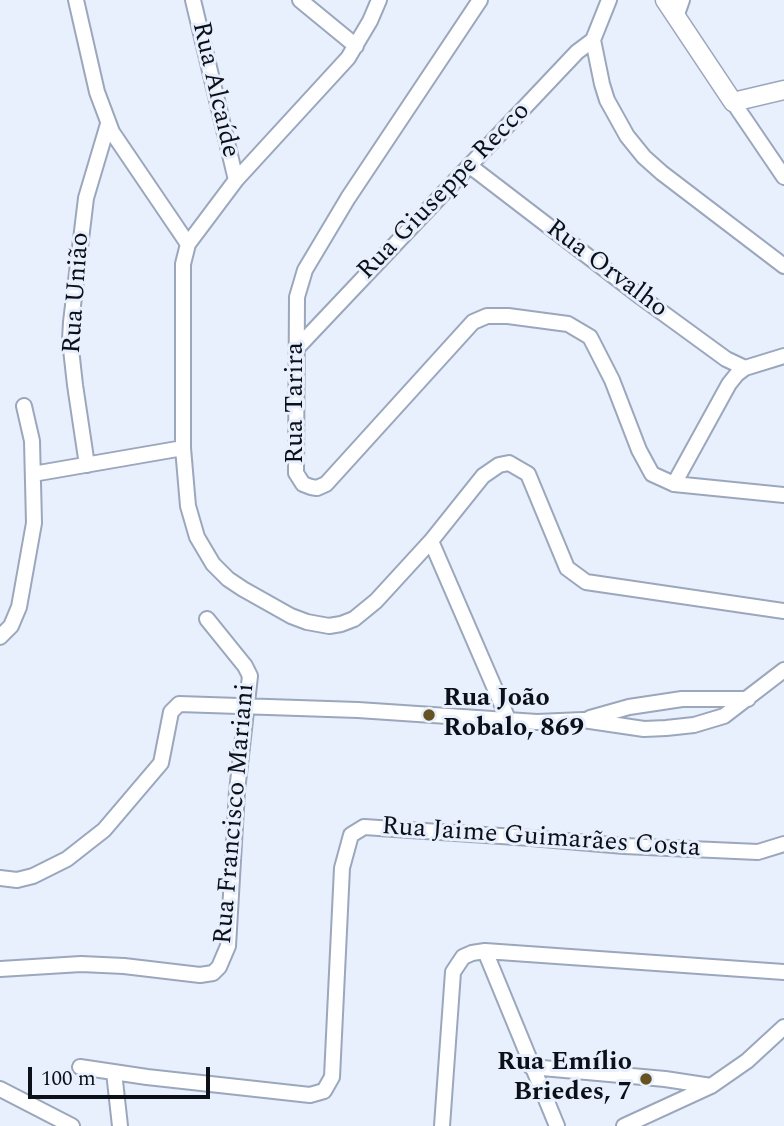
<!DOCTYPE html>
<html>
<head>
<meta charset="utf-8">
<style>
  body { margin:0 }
  #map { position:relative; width:784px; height:1126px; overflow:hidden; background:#e8effd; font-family:Spectral,serif }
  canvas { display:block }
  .scale { position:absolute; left:28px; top:1067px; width:182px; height:32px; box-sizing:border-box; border:4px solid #0c1018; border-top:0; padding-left:9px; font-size:21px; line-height:24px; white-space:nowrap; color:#0c1018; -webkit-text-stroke:5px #e8effd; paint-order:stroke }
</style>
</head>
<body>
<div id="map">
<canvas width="784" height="1126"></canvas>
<div class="scale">100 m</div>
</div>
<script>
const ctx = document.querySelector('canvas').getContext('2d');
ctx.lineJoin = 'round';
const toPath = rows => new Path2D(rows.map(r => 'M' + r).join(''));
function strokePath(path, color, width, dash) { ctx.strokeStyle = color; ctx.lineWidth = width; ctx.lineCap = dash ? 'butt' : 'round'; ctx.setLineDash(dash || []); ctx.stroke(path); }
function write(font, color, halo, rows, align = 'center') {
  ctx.font = font + ' Spectral,serif'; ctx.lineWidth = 6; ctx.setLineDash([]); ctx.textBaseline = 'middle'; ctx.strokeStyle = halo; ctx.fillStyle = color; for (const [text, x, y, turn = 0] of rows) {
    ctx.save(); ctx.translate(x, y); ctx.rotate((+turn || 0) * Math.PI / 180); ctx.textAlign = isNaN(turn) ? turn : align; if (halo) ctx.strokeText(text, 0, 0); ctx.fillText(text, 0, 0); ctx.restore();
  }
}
const minor = toPath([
  [76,0,97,92,112,132,188,244],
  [193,0,236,180],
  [300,0,356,46],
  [379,0,370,21,348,58,236,180,188,244,183,264,183,448,188,506,197,537,213,564,228,579,243,589,291,616,307,622,329,626,341,624,354,619,376,601,431,541,483,476,499,465,509,463,528,474,567,568,586,582,784,611],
  [480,0,348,198,305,270,297,297,296,473,303,484,311,487,317,488,326,484,473,322,487,316,508,316,568,324,590,337,612,380,639,450,652,474,674,484,784,495],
  [609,0,593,40,602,84,607,100,627,136,644,157,662,173,784,266],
  [676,17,682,0],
  [733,102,784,177],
  [470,166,641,297,726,359,745,368],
  [298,347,577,52,593,40],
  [87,465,75,385,70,340,71,322,86,198,108,124],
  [33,474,183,448],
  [674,484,729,384,737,374,745,368,784,356],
  [431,541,508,719],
  [0,637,11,626,19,607,34,523,32,441,24,406],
  [590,718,629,707,682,699,748,699],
  [0,878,17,880,33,876,67,859,104,830,161,763,171,712,179,704,358,710,537,722,583,720,644,729,666,728,694,725,724,716,784,670],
  [485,951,557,1126],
  [0,969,81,964,124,966,200,975,213,973,219,967,228,946,237,791,250,676,245,666,207,619],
  [80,1067,147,1077,310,1095,324,1091,332,1077,342,868,351,835,364,827,531,838,624,846,758,852,784,844],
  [531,1067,665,1079,711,1086],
  [114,1072,120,1126],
  [0,1089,72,1126],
  [442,1126,453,972,463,957,472,953,485,951,784,972],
  [624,1126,711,1086,747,1061,784,1027]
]);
const tertiary = toPath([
  [665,0,733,102,784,90]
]);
const markers = [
  [429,715,7,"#655421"],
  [646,1079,7,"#655421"]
];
const streetNames = [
  ["Rua Alcaíde",214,90,77],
  ["Rua Giuseppe Recco",445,192,-46],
  ["Rua Orvalho",606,270,37],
  ["Rua União",78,293,-86],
  ["Rua Tarira",297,403,-90],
  ["Rua Francisco Mariani",236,814,-85],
  ["Rua Jaime Guimarães Costa",541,839,4]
];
const poiNames = [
  ["Rua João",443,700],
  ["Robalo, 869",443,730],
  ["Rua Emílio",632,1064,"right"],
  ["Briedes, 7",632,1094,"right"]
];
strokePath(minor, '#9ba7bc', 18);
strokePath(tertiary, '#9ba7bc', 21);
strokePath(minor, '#fff', 14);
strokePath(tertiary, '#fff', 18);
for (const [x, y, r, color] of markers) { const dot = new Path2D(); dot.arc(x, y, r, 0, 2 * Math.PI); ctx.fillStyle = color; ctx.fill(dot); strokePath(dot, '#e8effd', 2.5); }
write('26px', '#0c1018', '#e8effd', streetNames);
write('bold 26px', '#0c1018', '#e8effd', poiNames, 'left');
</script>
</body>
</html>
